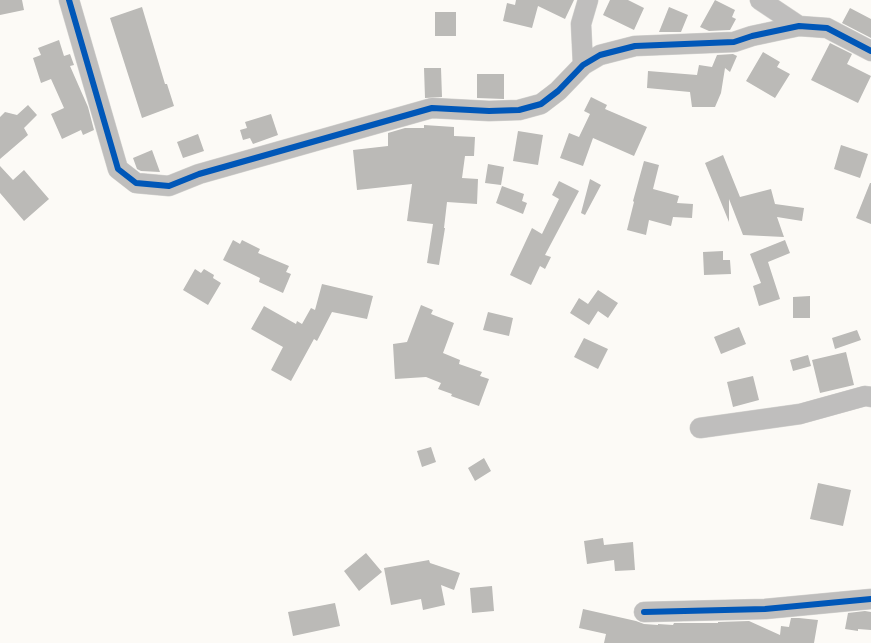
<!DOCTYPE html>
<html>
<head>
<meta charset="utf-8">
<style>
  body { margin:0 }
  canvas { display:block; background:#fcfaf6 }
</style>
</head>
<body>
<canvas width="871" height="643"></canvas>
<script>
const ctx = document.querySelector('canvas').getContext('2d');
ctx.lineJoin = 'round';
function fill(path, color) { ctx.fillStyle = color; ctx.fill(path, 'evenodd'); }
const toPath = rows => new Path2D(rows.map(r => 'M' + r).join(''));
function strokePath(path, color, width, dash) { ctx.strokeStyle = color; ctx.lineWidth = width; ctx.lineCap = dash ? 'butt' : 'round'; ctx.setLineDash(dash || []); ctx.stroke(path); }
const building = toPath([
  [0,0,22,0,24,10,0,15],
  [516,0,574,0,565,19,538,6,532,28,503,21,507,3,515,5],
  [610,0,628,0,644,8,634,30,603,15],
  [715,0,735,10,732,17,736,19,730,30,709,31,700,27],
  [142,7,165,84,167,84,174,106,142,118,110,18],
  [669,7,688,15,681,32,659,32],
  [850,8,871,19,871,38,842,23],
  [435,12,456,12,456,36,435,36],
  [59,40,64,56,70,54,74,65,70,66,88,107,94,130,83,135,81,130,62,139,51,114,64,108,51,79,41,83,33,58,41,55,38,48],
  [830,43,852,54,847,64,871,76,858,103,811,80],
  [763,52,780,62,777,67,790,74,775,98,746,81],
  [733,54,737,56,730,72,725,68,721,93,715,107,692,107,690,92,647,88,648,71,697,75,699,65,712,67,717,55],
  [424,68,441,68,442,97,425,98],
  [477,74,504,74,504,99,477,98],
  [591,97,607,105,605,109,647,127,634,156,593,138,583,166,560,158,569,133,579,137,590,114,584,111],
  [28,105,37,115,24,128,28,135,0,159,0,117,5,112,17,115],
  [271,114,278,135,253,144,250,138,243,140,240,130,247,128,245,122],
  [424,125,454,127,454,136,475,137,474,156,465,156,462,178,478,179,477,204,447,202,444,228,445,228,439,265,427,263,433,224,407,221,412,184,357,190,353,150,388,146,388,133,405,128,424,128],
  [518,131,543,135,538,165,513,161],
  [198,134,204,151,183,158,177,142],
  [841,145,868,154,860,178,834,169],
  [152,150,160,172,141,171,137,169,133,158],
  [723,155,740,197,771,189,775,204,804,208,802,221,777,217,784,237,743,235,729,199,729,222,705,163],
  [644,161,659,165,653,189,679,196,677,203,693,204,692,218,673,217,671,226,649,220,646,235,627,230,634,202,633,201],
  [488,164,504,167,501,185,485,183],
  [0,166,13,180,24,170,49,199,24,221,0,193],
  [590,179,601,185,585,215,581,213],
  [559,181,579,191,545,255,551,257,545,269,540,266,531,285,510,275,532,228,542,234,559,199,552,195],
  [870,183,871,183,871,224,856,218],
  [502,186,524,194,522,201,527,203,523,214,496,203],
  [233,240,240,244,242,240,260,249,258,253,289,266,286,272,291,274,283,293,259,282,260,278,223,260],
  [785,240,790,253,768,262,780,299,759,306,753,286,761,283,750,254],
  [723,251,723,260,730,260,731,274,704,275,703,252],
  [195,269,201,273,204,269,214,275,213,278,221,283,208,305,183,290],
  [322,284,373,296,367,319,332,312,317,341,314,339,291,381,271,370,283,347,251,329,264,306,296,324,297,321,302,324,311,308,315,310],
  [598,290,618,303,608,318,598,311,589,325,570,313,579,298,588,304],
  [810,296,810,318,793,318,793,297],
  [421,305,433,310,431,314,454,323,443,353,460,360,459,364,482,372,480,376,489,379,479,406,451,396,452,394,438,389,441,383,426,377,395,379,393,344,407,342],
  [488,312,513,318,509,336,483,330],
  [739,327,746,344,721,354,714,337],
  [857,330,861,340,835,349,832,338],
  [584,338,608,349,598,369,574,357],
  [846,352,854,385,820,393,812,360],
  [808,355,811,366,793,371,790,360],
  [753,376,759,400,733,407,727,382],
  [431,447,436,462,422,467,417,451],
  [484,458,491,471,475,481,468,468],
  [818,483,851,490,843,526,810,519],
  [603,538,604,545,633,542,635,570,615,571,614,560,587,564,584,541],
  [366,553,382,572,359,591,344,571],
  [429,560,430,563,460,573,454,590,441,585,445,605,423,610,421,599,391,605,384,568],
  [492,586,494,611,472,613,470,588],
  [335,603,340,626,293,636,288,612],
  [583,609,636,621,644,624,658,625,658,624,673,625,674,623,718,623,718,622,749,621,780,635,781,626,789,627,791,618,799,618,818,620,814,643,604,643,606,634,579,628],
  [865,611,871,612,871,630,858,629,858,631,845,629,848,613]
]);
const minor = toPath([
  [69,0,118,169,136,183,169,186,199,174,432,108,489,111,519,110,541,104,558,91,583,65,600,55,635,46,734,42,752,36,799,26,827,28,871,51],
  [760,0,799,26],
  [583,65,581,24,588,0],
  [700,428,800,414,865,396,871,397],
  [644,612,765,609,871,599]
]);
const cycleway = toPath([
  [69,0,118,169,136,183,169,186,199,174,432,108,489,111,519,110,541,104,558,91,583,65,600,55,635,46,734,42,752,36,799,26,827,28,871,51],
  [644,612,765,609,871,599]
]);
fill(building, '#bbbab7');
strokePath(minor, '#d6d5d2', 21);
strokePath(minor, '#bfbebd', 20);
strokePath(cycleway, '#0057b8', 6);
</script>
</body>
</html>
